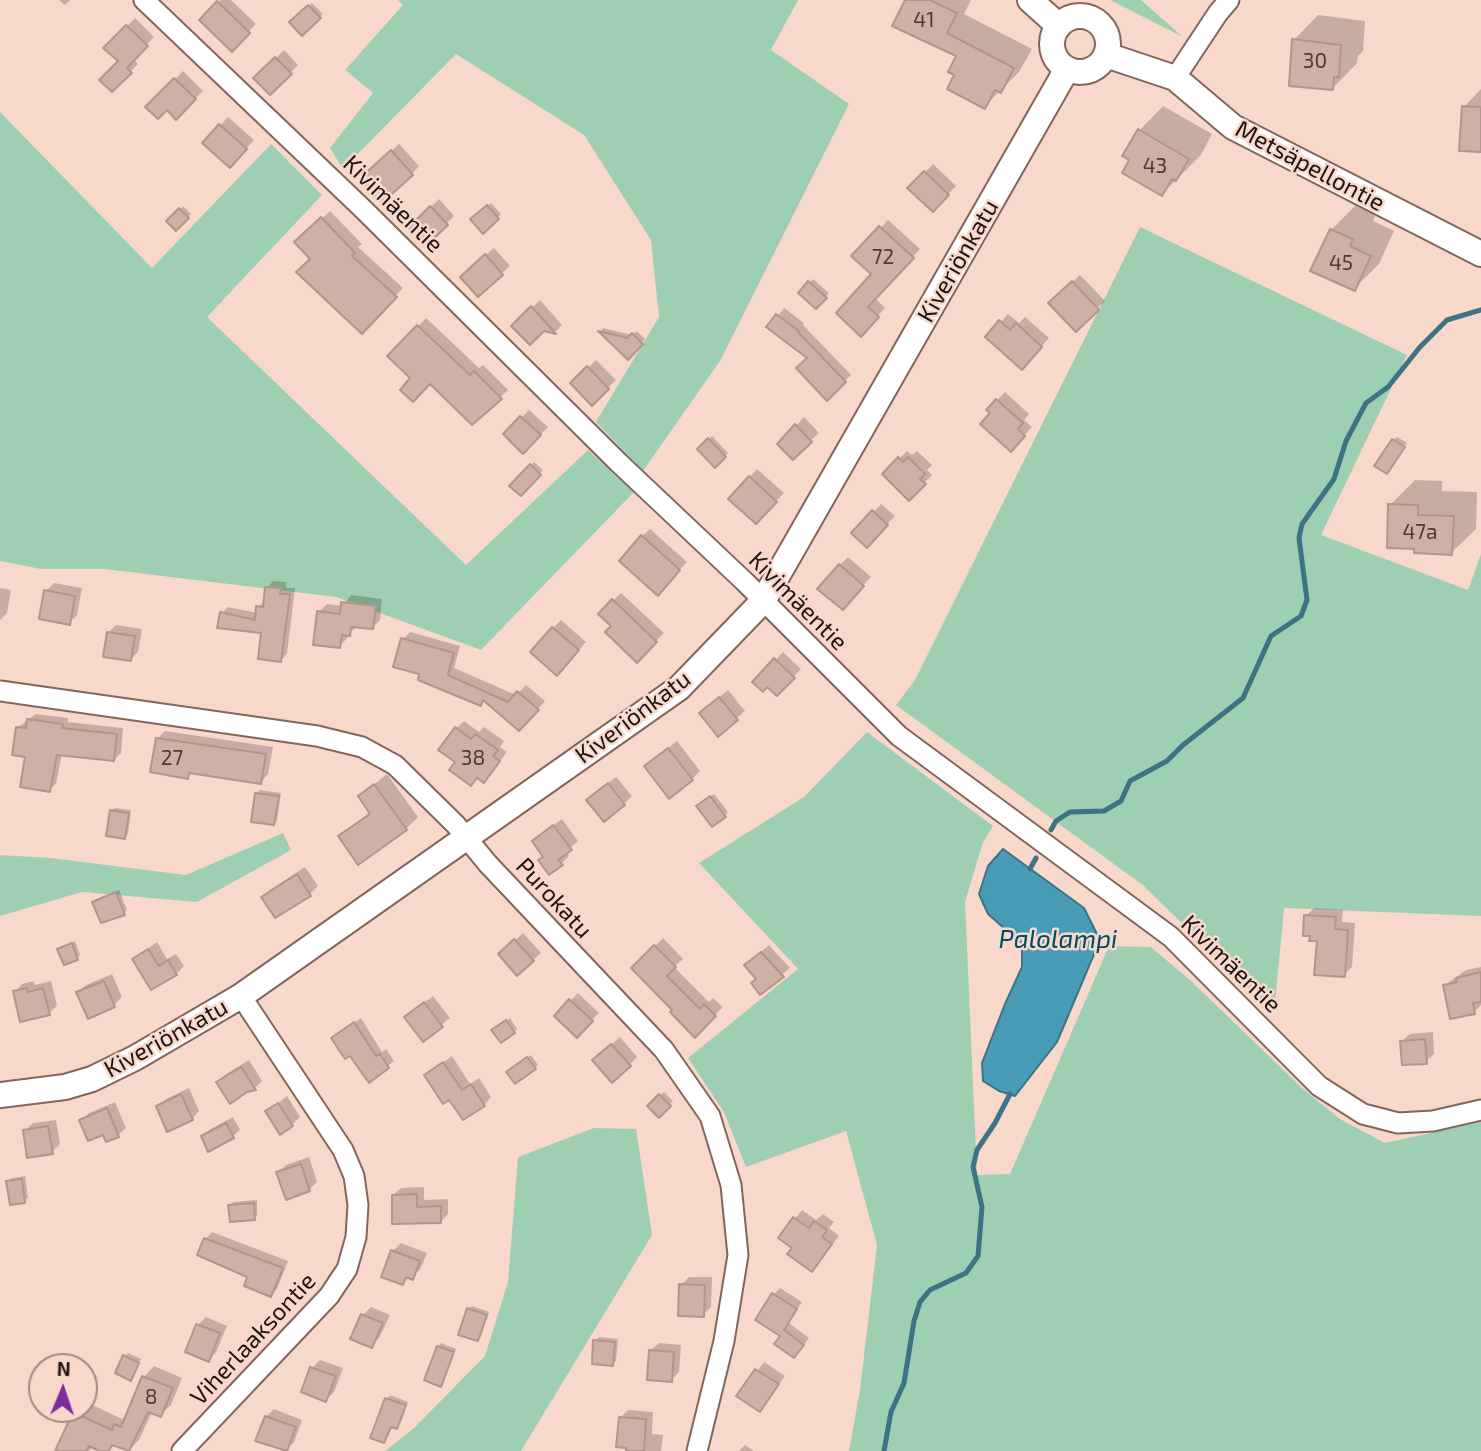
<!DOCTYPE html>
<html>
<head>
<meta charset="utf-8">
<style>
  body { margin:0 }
  #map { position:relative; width:1481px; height:1451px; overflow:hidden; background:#f9d8cc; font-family:"Exo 2",sans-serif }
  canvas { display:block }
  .north { position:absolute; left:28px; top:1353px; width:70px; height:70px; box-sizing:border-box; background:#f9d8cc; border:2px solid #a28a80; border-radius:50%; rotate:2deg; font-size:19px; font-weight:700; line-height:28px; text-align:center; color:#1f140f }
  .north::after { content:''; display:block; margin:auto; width:24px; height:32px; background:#7e2c9c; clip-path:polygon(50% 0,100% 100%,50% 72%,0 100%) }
</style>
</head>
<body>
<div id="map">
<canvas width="1481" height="1451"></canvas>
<div class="north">N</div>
</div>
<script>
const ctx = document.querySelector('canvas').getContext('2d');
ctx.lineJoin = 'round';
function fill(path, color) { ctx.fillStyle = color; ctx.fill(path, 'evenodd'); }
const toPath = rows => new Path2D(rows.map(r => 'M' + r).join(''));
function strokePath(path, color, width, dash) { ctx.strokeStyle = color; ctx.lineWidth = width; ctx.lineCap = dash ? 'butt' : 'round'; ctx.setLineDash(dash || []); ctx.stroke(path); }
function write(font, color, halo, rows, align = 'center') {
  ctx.font = font + ' "Exo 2",sans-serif'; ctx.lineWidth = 5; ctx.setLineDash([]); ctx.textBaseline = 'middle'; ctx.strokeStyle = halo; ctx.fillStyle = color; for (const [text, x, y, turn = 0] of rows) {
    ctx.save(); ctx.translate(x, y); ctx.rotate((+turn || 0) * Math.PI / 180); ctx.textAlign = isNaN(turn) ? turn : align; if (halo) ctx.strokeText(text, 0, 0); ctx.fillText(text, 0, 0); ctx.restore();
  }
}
const green = toPath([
  [398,0,798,0,771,50,849,104,720,361,643,471,596,422,659,317,651,240,584,135,456,54,343,169,330,148,373,93,345,70,403,5],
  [1110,0,1141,0,1183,37],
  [0,112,152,268,271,144,322,195,207,317,466,565,588,450,634,492,481,650,336,597,105,569,41,569,0,561],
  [1140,227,1407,355,1321,535,1468,590,1481,554,1481,916,1284,908,1274,1014,1144,886,896,705,915,680],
  [867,732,993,826,983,842,965,902,977,1175,1010,1174,1109,946,1151,947,1191,981,1302,1088,1340,1119,1385,1143,1481,1122,1481,1451,849,1451,860,1390,877,1245,846,1131,746,1167,724,1112,688,1058,798,969,699,863,804,797],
  [283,833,291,850,197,902,82,892,0,916,0,855,51,858,186,875],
  [594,1128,636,1129,652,1235,521,1451,385,1451,414,1428,485,1356,508,1282,518,1157]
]);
const water = toPath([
  [1003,849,1084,908,1100,940,1057,1042,1015,1096,999,1091,983,1081,982,1063,1005,1004,1022,967,1022,944,988,914,979,894,988,866,1003,849]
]);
const shadow = toPath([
  [59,0,70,0,65,5],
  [221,0,231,0,256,24,232,49,201,20],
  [907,0,971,0,964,14,1032,49,1019,72,984,107,957,75,958,56],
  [312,3,323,14,302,33,292,22],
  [1318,15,1365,21,1363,51,1358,56,1357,63,1333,88,1294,40],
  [135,18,154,37,133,59,138,64,112,90,120,61,106,48],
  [284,50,298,65,270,93,256,78],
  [183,71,203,91,176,117,167,108,148,107],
  [1481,89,1481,150,1464,107],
  [1163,106,1212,134,1201,155,1162,194,1132,159,1139,131],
  [228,117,254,140,238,158,205,143],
  [399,144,419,166,412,174,370,171],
  [933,164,956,186,933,210,910,188],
  [439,199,454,216,427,243,411,227],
  [491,203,501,214,483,231,472,219],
  [1356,205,1376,214,1373,221,1394,231,1379,264,1354,289,1331,230],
  [183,206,191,214,176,229,168,221],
  [330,211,362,244,358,247,403,288,370,324,297,242],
  [888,220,920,249,875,298,885,308,861,334,874,274,854,256],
  [494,248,510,266,478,295,470,269],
  [1080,275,1105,301,1076,330,1051,303],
  [813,279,829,293,816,307,800,293],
  [540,300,562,325,555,332,514,326],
  [784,308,804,323,803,325,851,375,827,398,809,357,769,327],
  [1008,314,1019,323,1025,317,1049,338,1030,360,1001,322],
  [426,318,479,368,483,365,508,390,472,423,430,382,413,378,390,356],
  [603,328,632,335,637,331,645,339,628,357,601,331],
  [596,360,616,380,592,403,573,383],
  [1005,392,1029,414,1024,420,1032,427,1018,442,988,410],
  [529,410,548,427,523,452,505,434],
  [804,417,819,433,793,457,780,444],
  [712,436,728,453,715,465,700,449],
  [1397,437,1407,443,1390,469,1393,440],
  [907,451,912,455,917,451,932,465,927,470,932,475,909,498,884,474],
  [534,462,543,470,521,494,512,486],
  [757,469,784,493,764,514,750,477],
  [1415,480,1442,481,1442,491,1477,492,1476,529,1451,553,1390,505],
  [881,504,895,516,867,545,854,533],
  [650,529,687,562,665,585,642,536],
  [848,557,871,577,850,600,840,565],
  [273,581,286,582,286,588,295,588,287,654,281,660,263,632,222,613,228,607,257,613,258,607,265,601,267,588],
  [54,583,82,588,77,615,69,623,46,591],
  [0,588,11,590,7,613,0,620],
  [621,593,664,633,637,660,613,626,600,614],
  [351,595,382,599,380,620,372,628,358,626,348,634,347,638,340,646,319,612,327,604,343,606],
  [561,620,586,642,565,666,553,628],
  [116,625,142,629,138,652,130,660,108,633],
  [410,632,460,646,454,668,516,695,526,685,545,701,527,722,485,699,480,704,422,673,403,639],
  [783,652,801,669,777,694,768,685,755,682],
  [728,690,745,711,718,734,709,706],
  [36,714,68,718,68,722,123,728,121,753,114,760,62,754,56,784,49,790,27,756,18,727],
  [464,721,479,732,484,727,504,741,500,747,507,752,491,773,478,777,471,784,457,761,456,729],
  [165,731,273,747,268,774,261,782,192,772,187,777,157,739],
  [677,741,700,771,692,779,654,759],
  [387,774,418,817,406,829,340,837,371,811,360,796],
  [616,777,632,796,624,804,596,792],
  [260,790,281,793,277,820,274,824,257,793],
  [714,794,728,812,725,816,702,803],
  [115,808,131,810,128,834,124,837,111,811],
  [562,819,578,841,566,852,569,856,561,864,545,856,542,834],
  [305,867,318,886,310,894,276,916,263,897,271,889],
  [119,890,127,910,124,913,94,903],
  [1314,908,1343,910,1342,922,1355,923,1352,967,1344,975,1319,940,1306,916],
  [523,933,541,953,533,960,508,947],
  [663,938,683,959,674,967,709,1002,713,998,723,1007,695,1035,675,1010,633,968],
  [75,941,80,955,77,959,59,949],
  [157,942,167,959,176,954,184,966,176,974,134,959],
  [769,945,790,968,761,992,754,958],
  [1481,967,1481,1005,1474,1012,1445,985,1466,970],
  [112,974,122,997,114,1005,89,1017,78,992,86,985],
  [34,981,35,985,51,981,57,1006,49,1013,15,992,22,984],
  [578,993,599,1013,577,1035,557,1015],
  [433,996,450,1018,424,1039,415,1010],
  [361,1018,382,1052,386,1049,394,1061,369,1081,351,1053,333,1038],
  [510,1018,517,1029,514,1032,497,1027],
  [1433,1032,1434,1054,1426,1062,1402,1041,1410,1034],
  [620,1037,637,1057,629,1065,602,1053],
  [531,1055,538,1065,535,1068,512,1069],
  [452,1056,470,1084,479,1078,491,1097,484,1105,450,1098,426,1075],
  [249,1060,262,1081,255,1088,218,1082,226,1074],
  [189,1088,199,1111,192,1119,158,1107,166,1099],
  [664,1092,673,1101,659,1116,649,1106],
  [287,1096,300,1117,292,1125,267,1112],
  [115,1102,126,1128,118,1135,104,1133,81,1121,89,1113],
  [233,1117,240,1130,233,1136,209,1149,203,1137,209,1130],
  [56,1120,60,1144,52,1152,25,1131,33,1123],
  [309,1157,317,1182,309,1190,278,1173,286,1165],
  [25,1176,28,1198,24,1201,8,1181,12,1178],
  [424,1187,424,1200,448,1199,448,1214,441,1222,393,1195,401,1188],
  [257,1200,257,1215,254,1219,230,1205,234,1202],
  [802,1210,816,1220,823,1214,834,1222,829,1228,839,1236,812,1270,794,1248,780,1238],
  [212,1232,288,1261,277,1289,270,1295,206,1239],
  [401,1243,427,1253,420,1270,402,1283,393,1251],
  [689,1277,712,1277,711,1307,703,1315,681,1285],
  [780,1288,802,1302,789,1323,809,1338,800,1350,782,1335,774,1294],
  [472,1306,489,1312,481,1336,478,1340,468,1309],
  [371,1307,390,1315,379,1338,371,1346,352,1338,363,1315],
  [206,1317,227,1326,216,1352,209,1360,198,1325],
  [599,1337,618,1339,616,1361,613,1364,595,1341],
  [441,1343,456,1349,444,1381,440,1385,438,1347],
  [659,1343,681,1345,679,1372,671,1380,651,1350],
  [128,1353,141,1359,130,1378,125,1356],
  [320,1360,343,1368,334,1392,326,1400,303,1391,312,1368],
  [764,1362,785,1376,760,1410,739,1396],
  [154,1366,182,1378,171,1405,160,1415,152,1412,139,1440,128,1451,115,1445,108,1451,93,1446,89,1451,66,1451,75,1413,79,1409,84,1409,86,1402,122,1419,126,1415,144,1377],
  [390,1395,408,1402,400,1424,396,1427,392,1426,384,1441,372,1437,387,1399],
  [274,1409,302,1420,294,1442,286,1450,266,1417],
  [628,1410,653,1412,652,1434,663,1435,661,1451,627,1451,620,1418],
  [745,1445,754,1451,739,1451]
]);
const stream = toPath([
  [1051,830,1056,821,1070,812,1104,811,1121,801,1130,781,1167,761,1183,745,1243,698,1271,636,1301,616,1307,600,1299,538,1302,524,1334,479,1346,441,1366,403,1388,387,1420,347,1447,320,1481,310],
  [1030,869,1036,858],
  [884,1451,891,1412,904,1383,914,1321,920,1302,930,1290,966,1273,978,1256,982,1207,973,1167,977,1150,995,1123,1010,1094]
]);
const building = toPath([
  [905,0,930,0,957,13,947,33,1014,68,1001,93,995,90,985,109,947,89,954,75,948,72,956,56,892,26,905,0],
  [217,1,250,33,232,52,199,20,217,1],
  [308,5,321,18,302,36,289,22,308,5],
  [126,25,148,46,127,68,132,73,112,92,99,80,118,61,103,48,126,25],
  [1292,39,1341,45,1339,77,1334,77,1333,90,1289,86,1292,39],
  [275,57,292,74,270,95,253,78,275,57],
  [174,78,196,99,176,120,167,110,158,119,145,107,174,78],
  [1462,106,1481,107,1481,152,1459,151,1462,106],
  [219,124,247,149,230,168,202,143,219,124],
  [1138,129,1189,159,1176,181,1172,179,1162,196,1122,173,1129,160,1122,156,1138,129],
  [391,150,413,175,382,203,360,178,391,150],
  [924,171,949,195,933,212,907,188,924,171],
  [487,205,499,219,483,234,470,219,487,205],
  [430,206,448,225,427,245,409,227,430,206],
  [179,208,189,218,176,231,166,221,179,208],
  [321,217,355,253,352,256,397,297,362,334,296,272,310,259,294,242,321,217],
  [879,226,914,258,868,307,879,317,861,337,836,313,871,274,851,256,879,226],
  [1330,229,1353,239,1350,246,1371,256,1355,291,1310,271,1330,229],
  [485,254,503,275,478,297,460,277,485,254],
  [808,281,827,298,816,309,798,293,808,281],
  [1072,281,1099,310,1076,332,1048,303,1072,281],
  [531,306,556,334,544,331,530,345,511,326,531,306],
  [776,314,799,331,798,332,846,382,827,401,796,368,807,358,766,327,776,314],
  [999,320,1010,330,1016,323,1042,347,1022,370,985,337,999,320],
  [417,325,470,375,474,371,502,399,472,425,430,384,413,402,400,390,410,378,387,356,417,325],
  [598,331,627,338,632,333,643,344,628,360,598,331],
  [587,366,609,389,592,406,570,383,587,366],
  [996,399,1023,423,1018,429,1025,436,1011,452,980,424,990,413,986,410,996,399],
  [520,416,541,435,523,454,503,434,520,416],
  [795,424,812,442,793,460,777,444,795,424],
  [708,438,726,457,715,468,697,449,708,438],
  [1392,439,1405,447,1387,474,1374,466,1392,439],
  [898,457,903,462,908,457,925,474,920,479,926,484,909,501,882,474,898,457],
  [530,464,541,475,521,496,509,486,530,464],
  [749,476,777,502,756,524,728,499,749,476],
  [1388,504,1418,505,1418,515,1454,516,1452,555,1414,553,1414,549,1387,548,1388,504],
  [872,510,888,525,867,548,851,533,872,510],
  [641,535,680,570,658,596,619,561,641,535],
  [839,564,864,586,843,610,817,589,839,564],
  [265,587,281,588,280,594,290,594,281,662,258,659,261,633,217,628,220,612,255,620,256,606,263,607,265,587],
  [44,590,75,596,70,625,39,619,44,590],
  [612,599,657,642,637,663,605,632,611,626,598,614,612,599],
  [341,602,376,606,373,629,351,627,350,636,342,635,340,648,313,645,317,611,340,614,341,602],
  [552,627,579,650,557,676,530,652,552,627],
  [107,632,135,636,131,661,103,657,107,632],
  [401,638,454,653,448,675,508,702,517,691,539,710,519,731,483,700,481,706,418,680,419,674,393,667,401,638],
  [774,658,795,678,777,696,767,687,763,692,752,682,774,658],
  [719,697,738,720,718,737,699,713,719,697],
  [27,719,63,724,62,728,117,734,114,761,57,755,50,792,20,787,25,757,12,755,16,727,26,728,27,719],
  [455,727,471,739,475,734,498,750,493,756,500,761,484,783,477,778,471,786,449,770,455,762,438,750,455,727],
  [156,738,266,754,261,784,189,773,188,779,150,772,156,738],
  [668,748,693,780,669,799,644,766,668,748],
  [608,783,625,805,604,822,586,800,608,783],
  [374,784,407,830,358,865,338,836,370,814,358,796,374,784],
  [255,793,279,796,274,825,251,822,255,793],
  [710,796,726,817,712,827,696,806,710,796],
  [110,810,129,813,125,839,106,836,110,810],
  [553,825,572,850,558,860,563,865,549,875,538,860,543,857,532,841,553,825],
  [297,874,311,896,275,918,261,897,297,874],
  [116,892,125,915,101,923,92,902,116,892],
  [1304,915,1336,917,1335,929,1348,930,1345,977,1314,975,1317,941,1309,941,1310,936,1303,936,1304,915],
  [514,939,534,961,517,976,498,954,514,939],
  [72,943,78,960,64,965,57,949,72,943],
  [654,945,676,967,667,976,700,1009,704,1004,716,1016,695,1038,670,1012,672,1010,631,968,654,945],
  [148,949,159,966,168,960,177,975,151,990,132,959,148,949],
  [761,952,784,977,760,995,751,983,756,979,744,965,761,952],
  [1481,972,1481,1002,1473,1003,1475,1014,1450,1019,1443,985,1457,982,1456,978,1481,972],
  [104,981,115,1007,88,1019,76,992,104,981],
  [27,988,28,992,43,988,50,1015,20,1022,13,991,27,988],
  [569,999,593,1021,577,1038,554,1016,569,999],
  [424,1002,443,1027,423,1042,404,1017,424,1002],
  [506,1020,515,1033,501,1043,491,1030,506,1020],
  [354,1022,376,1056,380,1054,389,1068,369,1083,350,1056,345,1059,331,1038,354,1022],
  [1425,1039,1427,1064,1402,1065,1400,1041,1425,1039],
  [611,1044,631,1066,612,1083,592,1060,611,1044],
  [527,1057,536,1069,515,1084,506,1072,527,1057],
  [443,1062,462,1090,471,1084,485,1106,463,1120,449,1100,443,1104,424,1075,443,1062],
  [241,1067,256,1090,247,1092,230,1104,216,1082,241,1067],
  [181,1094,193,1120,167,1132,156,1106,181,1094],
  [659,1094,671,1106,659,1118,647,1106,659,1094],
  [278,1103,293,1126,280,1135,265,1111,278,1103],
  [107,1108,119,1137,106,1142,103,1135,88,1141,79,1120,107,1108],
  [226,1123,234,1138,208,1152,201,1136,226,1123],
  [48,1126,53,1154,27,1158,23,1130,48,1126],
  [301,1164,310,1191,286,1200,276,1172,301,1164],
  [22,1179,25,1203,10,1205,6,1181,22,1179],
  [417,1194,417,1207,441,1206,441,1223,392,1224,392,1195,417,1194],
  [254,1203,255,1220,230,1222,228,1205,254,1203],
  [793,1217,809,1228,814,1221,827,1230,822,1237,832,1244,812,1272,787,1254,792,1248,778,1238,793,1217],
  [204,1238,283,1268,271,1297,244,1286,247,1277,197,1255,204,1238],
  [391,1250,420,1261,413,1280,406,1277,403,1285,381,1277,391,1250],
  [679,1284,705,1285,704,1317,678,1316,679,1284],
  [772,1293,797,1309,784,1330,804,1345,794,1358,774,1344,780,1336,755,1320,772,1293],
  [467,1308,487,1315,478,1341,458,1335,467,1308],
  [361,1314,383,1323,372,1348,350,1339,361,1314],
  [196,1324,220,1333,209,1362,185,1352,196,1324],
  [593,1340,615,1342,613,1366,592,1364,593,1340],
  [437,1346,454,1352,441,1387,424,1380,437,1346],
  [649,1350,674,1352,672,1382,647,1380,649,1350],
  [123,1355,139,1363,131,1381,115,1373,123,1355],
  [310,1367,336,1376,326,1402,301,1392,310,1367],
  [755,1369,779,1384,760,1412,736,1396,755,1369],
  [142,1376,173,1388,161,1417,148,1412,129,1451,112,1445,109,1451,99,1451,89,1446,86,1451,55,1451,73,1412,112,1430,114,1424,121,1427,142,1376],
  [385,1398,406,1405,397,1429,391,1427,384,1443,370,1438,385,1398],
  [265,1416,296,1427,287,1451,255,1441,265,1416],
  [619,1417,646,1419,644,1451,626,1451,626,1448,616,1447,619,1417]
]);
const minor = toPath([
  [144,0,363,209,619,463,745,582,899,736,1171,937,1319,1086,1363,1114,1398,1123,1433,1121,1481,1110],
  [1175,78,1218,13,1229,0],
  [0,691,317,736,362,747,395,765,456,825,488,864,664,1050,710,1116,731,1185,738,1255,724,1341,697,1451],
  [182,1451,329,1296,347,1269,356,1237,358,1205,354,1176,343,1150,241,996]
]);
const tertiary = toPath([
  [1030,0,1059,26],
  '1052 44a28 28 0 1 1 56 0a28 28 0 1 1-56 0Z',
  [1106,55,1175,78,1233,127,1481,254],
  [0,1095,65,1087,92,1079,135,1058,241,996,679,688,763,601,1067,69]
]);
const numberNames = [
  ["41",924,20],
  ["30",1315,61],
  ["43",1155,166],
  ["72",883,257],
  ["45",1341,263],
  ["47a",1420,532],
  ["27",172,758],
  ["38",473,758],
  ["8",151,1397]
];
const streetNames = [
  ["Metsäpellontie",1310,166,28],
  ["Kivimäentie",393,204,44],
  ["Kiveriönkatu",958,261,-60],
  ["Kivimäentie",798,601,45],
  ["Kiveriönkatu",633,717,-37],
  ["Purokatu",554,898,47],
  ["Kivimäentie",1231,964,44],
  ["Kiveriönkatu",166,1038,-29],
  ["Viherlaaksontie",253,1339,-47]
];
const waterNames = [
  ["Palolampi",1058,939]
];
fill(green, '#9fcfb2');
fill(water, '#499cb8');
strokePath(water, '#3c7385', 2);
fill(shadow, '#0003');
strokePath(stream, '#3c7385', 5);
fill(building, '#cfb0a4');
strokePath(building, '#b39589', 2);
strokePath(minor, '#82665b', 23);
strokePath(tertiary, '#82665b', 28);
strokePath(minor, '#fff', 19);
strokePath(tertiary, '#fff', 24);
write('21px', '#4b3b34', null, numberNames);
write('24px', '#1f140f', '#f9d8cc', streetNames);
write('italic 26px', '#004c60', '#f9d8cc', waterNames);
</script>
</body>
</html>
